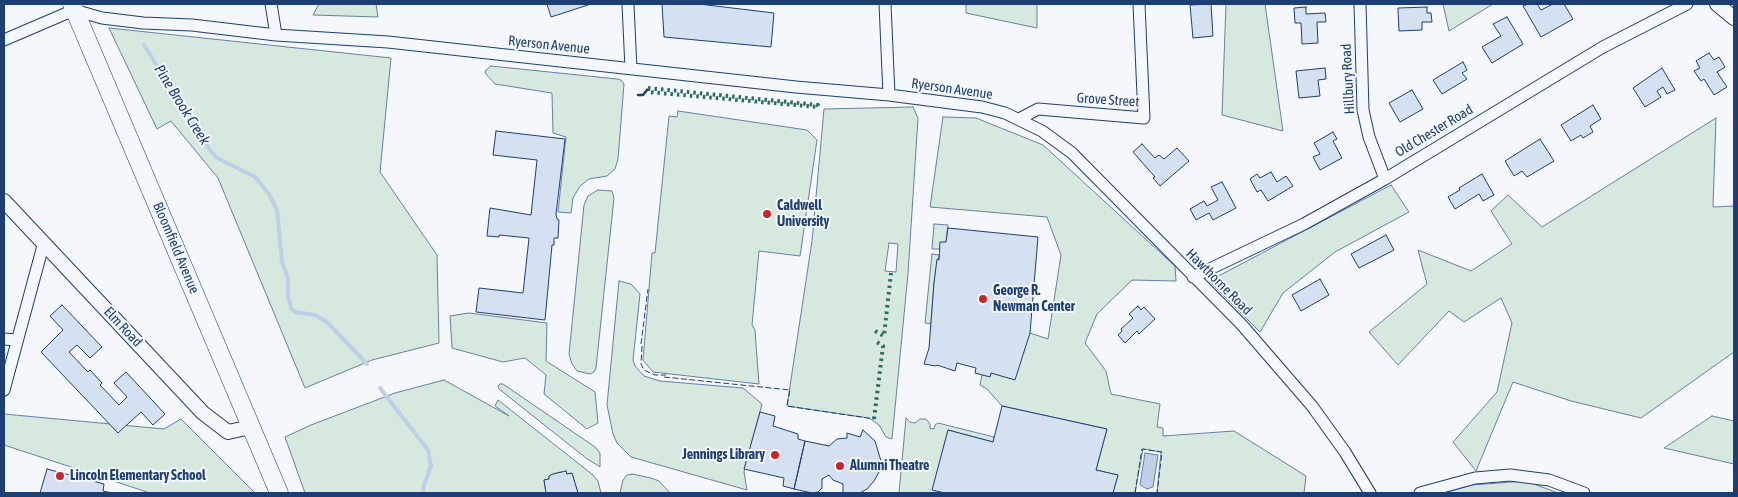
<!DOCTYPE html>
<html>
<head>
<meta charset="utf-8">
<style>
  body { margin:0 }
  #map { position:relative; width:1738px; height:497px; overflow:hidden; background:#f4f7fb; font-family:"Asap Condensed",sans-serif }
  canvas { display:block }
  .frame { position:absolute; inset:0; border:5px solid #1d3f73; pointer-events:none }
</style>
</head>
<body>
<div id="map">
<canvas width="1738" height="497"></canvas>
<div class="frame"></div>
</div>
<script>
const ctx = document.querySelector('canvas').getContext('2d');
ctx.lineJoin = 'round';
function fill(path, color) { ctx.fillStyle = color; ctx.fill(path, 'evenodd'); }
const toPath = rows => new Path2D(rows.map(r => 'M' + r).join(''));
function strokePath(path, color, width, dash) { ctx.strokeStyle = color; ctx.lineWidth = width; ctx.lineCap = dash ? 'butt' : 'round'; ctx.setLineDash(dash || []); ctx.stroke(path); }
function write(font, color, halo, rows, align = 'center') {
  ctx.font = font + ' "Asap Condensed",sans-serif'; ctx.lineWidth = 4; ctx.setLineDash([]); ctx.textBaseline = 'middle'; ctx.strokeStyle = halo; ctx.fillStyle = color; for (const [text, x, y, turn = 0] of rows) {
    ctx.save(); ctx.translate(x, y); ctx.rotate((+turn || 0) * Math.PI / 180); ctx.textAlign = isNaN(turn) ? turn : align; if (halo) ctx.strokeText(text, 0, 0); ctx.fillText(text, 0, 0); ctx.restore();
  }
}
const green = toPath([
  [319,4,376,4,378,17,313,15,319,4],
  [966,4,1037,4,1037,28,966,13,966,4],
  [1226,4,1265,4,1283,131,1222,115,1226,4],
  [1443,4,1493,4,1449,31,1443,4],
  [109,28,391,58,380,172,437,255,439,343,372,360,305,388,218,178,171,121,157,129,109,28],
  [491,66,617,79,621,80,624,84,618,159,615,169,607,176,589,179,580,186,573,198,571,213,558,212,566,137,553,133,552,93,495,84,485,73,486,70,491,66],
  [913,107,918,118,908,274,892,439,886,437,879,425,869,418,787,406,812,241,824,109,913,107],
  [889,243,898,244,896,272,885,271,889,243],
  [678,111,807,130,817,140,800,256,759,251,752,325,755,330,759,384,653,372,643,360,652,253,655,253,669,116,677,117,678,111],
  [943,117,976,118,1043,145,1175,266,1176,281,1132,280,1097,314,1085,343,1106,371,1111,394,1160,404,1157,427,1163,428,1163,436,1234,431,1306,476,1304,493,1157,493,1161,452,1143,449,1135,493,1113,493,1118,475,1096,470,1107,429,1002,406,987,389,980,385,982,375,991,373,1030,333,1048,339,1061,255,1047,217,930,207,943,117],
  [1716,118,1713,207,1734,206,1734,352,1641,418,1571,401,1513,382,1476,471,1453,442,1497,392,1512,323,1501,298,1464,322,1449,311,1398,365,1369,332,1427,284,1418,250,1471,271,1512,244,1491,211,1508,195,1542,227,1716,118],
  [1391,185,1409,212,1335,252,1283,293,1260,332,1209,281,1391,185],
  [598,190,612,191,614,198,596,368,594,372,590,374,577,371,572,364,569,354,584,205,588,196,598,190],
  [934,224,948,225,946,242,940,249,932,249,934,224],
  [932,254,939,255,934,283,931,324,925,323,932,254],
  [619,281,631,284,640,294,633,360,635,366,644,376,660,381,743,388,762,404,744,472,747,490,631,457,617,443,613,434,607,405,619,281],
  [469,313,547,323,546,361,595,392,598,423,587,429,544,394,546,375,525,358,503,362,452,348,450,316,469,313],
  [444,380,509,416,495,406,498,400,593,475,598,481,601,493,578,493,572,474,567,474,560,472,549,476,549,479,544,480,546,493,305,493,285,437,311,425,395,393,444,380],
  [500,384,503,384,595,447,600,453,600,467,586,458,499,389,498,386,500,384],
  [4,414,164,429,181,419,255,493,150,493,4,445,4,414],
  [1712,416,1734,421,1734,464,1664,448,1712,416],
  [906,418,910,422,915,423,920,419,926,419,930,424,930,428,934,429,935,425,938,423,994,437,993,442,948,430,933,489,947,493,899,493,906,418],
  [632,474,651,478,659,481,670,493,620,493,623,480,627,475,632,474],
  [1526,481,1558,493,1444,493,1472,485,1526,481]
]);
const water = toPath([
  [1145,453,1158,455,1153,487,1147,489,1140,485,1145,453]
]);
const stream = toPath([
  [144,45,210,150,217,158,255,177,269,194,277,210,282,262,288,278,288,297,291,308,295,312,315,315,327,322,367,364],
  [380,388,428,450,431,466,423,488,424,493]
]);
const building = toPath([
  [547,4,588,4,588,5,551,17,547,4],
  [662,4,699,4,774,13,771,47,664,37,662,4],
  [1211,4,1213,36,1193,38,1190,5,1211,4],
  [1528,4,1537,4,1541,10,1553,4,1564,4,1573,19,1541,37,1523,6,1528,4],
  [1306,7,1306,14,1325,13,1326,22,1317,22,1318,43,1302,44,1301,23,1295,23,1294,8,1306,7],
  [1427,7,1427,13,1431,13,1432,22,1422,22,1422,30,1399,31,1398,8,1427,7],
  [1507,17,1523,44,1492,63,1482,47,1501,36,1493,24,1507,17],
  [1709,53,1714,60,1719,57,1725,67,1717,72,1727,87,1714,95,1704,79,1701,81,1694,71,1700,68,1696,61,1709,53],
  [1463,62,1467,70,1462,73,1467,79,1442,94,1433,80,1463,62],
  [1325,68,1326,79,1318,80,1320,96,1299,98,1296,71,1325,68],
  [1662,68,1675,90,1667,94,1663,87,1657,91,1661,97,1645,107,1633,88,1662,68],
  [1412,90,1423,109,1400,122,1389,103,1412,90],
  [1593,105,1601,119,1590,126,1593,132,1583,138,1581,135,1571,141,1561,125,1593,105],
  [496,131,565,139,556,214,557,219,559,220,558,238,554,238,554,245,552,245,545,320,476,312,479,288,523,293,529,238,499,235,499,237,487,236,490,208,531,215,537,160,493,155,496,131],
  [1333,132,1337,139,1333,141,1342,158,1320,170,1313,157,1320,154,1314,143,1333,132],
  [1540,139,1554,161,1527,177,1522,171,1514,176,1505,161,1540,139],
  [1142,144,1155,158,1159,155,1164,159,1177,148,1189,161,1160,186,1153,178,1155,177,1133,152,1142,144],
  [1271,172,1277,182,1286,176,1293,186,1268,201,1261,190,1257,192,1250,179,1257,174,1260,178,1271,172],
  [1482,174,1494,195,1483,201,1479,194,1455,209,1448,197,1460,190,1459,188,1482,174],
  [1222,182,1236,208,1213,220,1209,213,1196,220,1190,209,1204,201,1207,206,1218,200,1211,187,1222,182],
  [948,228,1038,237,1030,333,1015,380,991,373,990,377,975,373,976,368,957,363,955,371,937,365,936,366,924,364,929,348,934,283,937,259,939,260,940,242,946,242,948,228],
  [1386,235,1394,250,1359,268,1351,254,1386,235],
  [1320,279,1329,295,1301,311,1292,295,1320,279],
  [62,305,102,347,90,358,77,345,69,352,88,372,90,370,102,383,100,385,119,405,127,397,114,383,126,372,165,414,153,425,141,412,118,433,41,352,63,330,50,316,62,305],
  [1138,306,1141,310,1144,307,1155,319,1139,334,1137,331,1125,343,1118,335,1122,331,1121,329,1133,318,1129,314,1138,306],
  [1002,406,1107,429,1096,470,1118,475,1113,493,945,493,932,490,948,430,993,442,1002,406],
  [760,412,775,416,773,426,798,434,798,439,805,441,794,489,783,486,784,478,744,469,760,412],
  [863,430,875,441,881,461,879,472,874,481,867,489,860,493,843,493,843,484,833,480,829,475,822,479,822,488,818,492,812,493,794,489,805,441,829,446,837,439,847,438,847,433,860,437,863,430],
  [47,469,104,484,103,491,112,493,40,493,47,469],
  [566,471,567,474,572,473,578,493,546,493,544,480,549,479,549,476,553,474,566,471]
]);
const minor = toPath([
  [271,4,276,35],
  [628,4,631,69],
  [885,4,889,95],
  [1360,4,1363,110,1369,137,1385,179],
  [4,40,74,10,102,18,143,23,192,25,276,35,388,42,796,87,889,95,982,107,1005,113,1042,131,1072,153,1242,325,1312,406,1345,452,1370,493],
  [1019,119,1038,109,1144,118,1139,4],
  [1193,277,1304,224,1385,179,1603,47,1687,4],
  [4,339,17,340],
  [4,390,44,242],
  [1420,493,1475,478,1510,475,1549,480,1584,493]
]);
const tertiary = toPath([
  [1717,4,1734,18],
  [4,201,203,413,228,432,251,427]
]);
const primary = toPath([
  [72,4,279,493]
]);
const hedge = toPath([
  [648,88,818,105,818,107,648,92,648,88],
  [875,331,884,336,891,273],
  [874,419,883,346,875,341]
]);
const fence = toPath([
  [641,344,648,289],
  [642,346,641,364,644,370,655,375,666,375],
  [664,377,790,390,787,406,874,419],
  [1135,493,1142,449,1162,452,1157,493]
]);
const wall = toPath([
  [638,95,643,95,647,90]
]);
const markers = [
  [767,214,5,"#c62828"],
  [983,299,5,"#c62828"],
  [775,455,5,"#c62828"],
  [840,466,5,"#c62828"],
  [60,476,5,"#c62828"]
];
const streetNames = [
  ["Ryerson Avenue",549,45,6],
  ["Hillbury Road",1348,79,-93],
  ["Ryerson Avenue",952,89,8],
  ["Grove Street",1108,100,4],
  ["Old Chester Road",1434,131,-31],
  ["Bloomfield Avenue",176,248,67],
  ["Hawthorne Road",1219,282,45],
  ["Elm Road",123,327,47]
];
const poiNames = [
  ["Caldwell",777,206],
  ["University",777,222],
  ["George R.",993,291],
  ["Newman Center",993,307],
  ["Jennings Library",765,455,"right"],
  ["Alumni Theatre",850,466],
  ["Lincoln Elementary School",70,476]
];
const waterNames = [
  ["Pine Brook Creek",182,105,58]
];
fill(green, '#d7e8df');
strokePath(green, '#687fa3', 1);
fill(water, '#bed0e5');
strokePath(water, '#687fa3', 1);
strokePath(stream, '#bed0e5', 4);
fill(building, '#d5e0f0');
strokePath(building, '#1d3f73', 1);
strokePath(minor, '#1d3f73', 13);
strokePath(tertiary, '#1d3f73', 16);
strokePath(primary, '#1d3f73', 19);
strokePath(minor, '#f4f7fb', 11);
strokePath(tertiary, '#f4f7fb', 14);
strokePath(primary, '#f4f7fb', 18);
strokePath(hedge, '#2c6c60', 4, [2.5, 4]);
strokePath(fence, '#1d3f73', 1, [6, 2.5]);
strokePath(wall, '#1d3f73', 2.5);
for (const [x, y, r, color] of markers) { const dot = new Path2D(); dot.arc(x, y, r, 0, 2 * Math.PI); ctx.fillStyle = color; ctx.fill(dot); strokePath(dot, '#f4f7fb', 2); }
write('14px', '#1d3f73', '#f4f7fb', streetNames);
write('bold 14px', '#1d3f73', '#f4f7fb', poiNames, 'left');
write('italic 15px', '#1d3f73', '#f4f7fb', waterNames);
</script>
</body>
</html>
